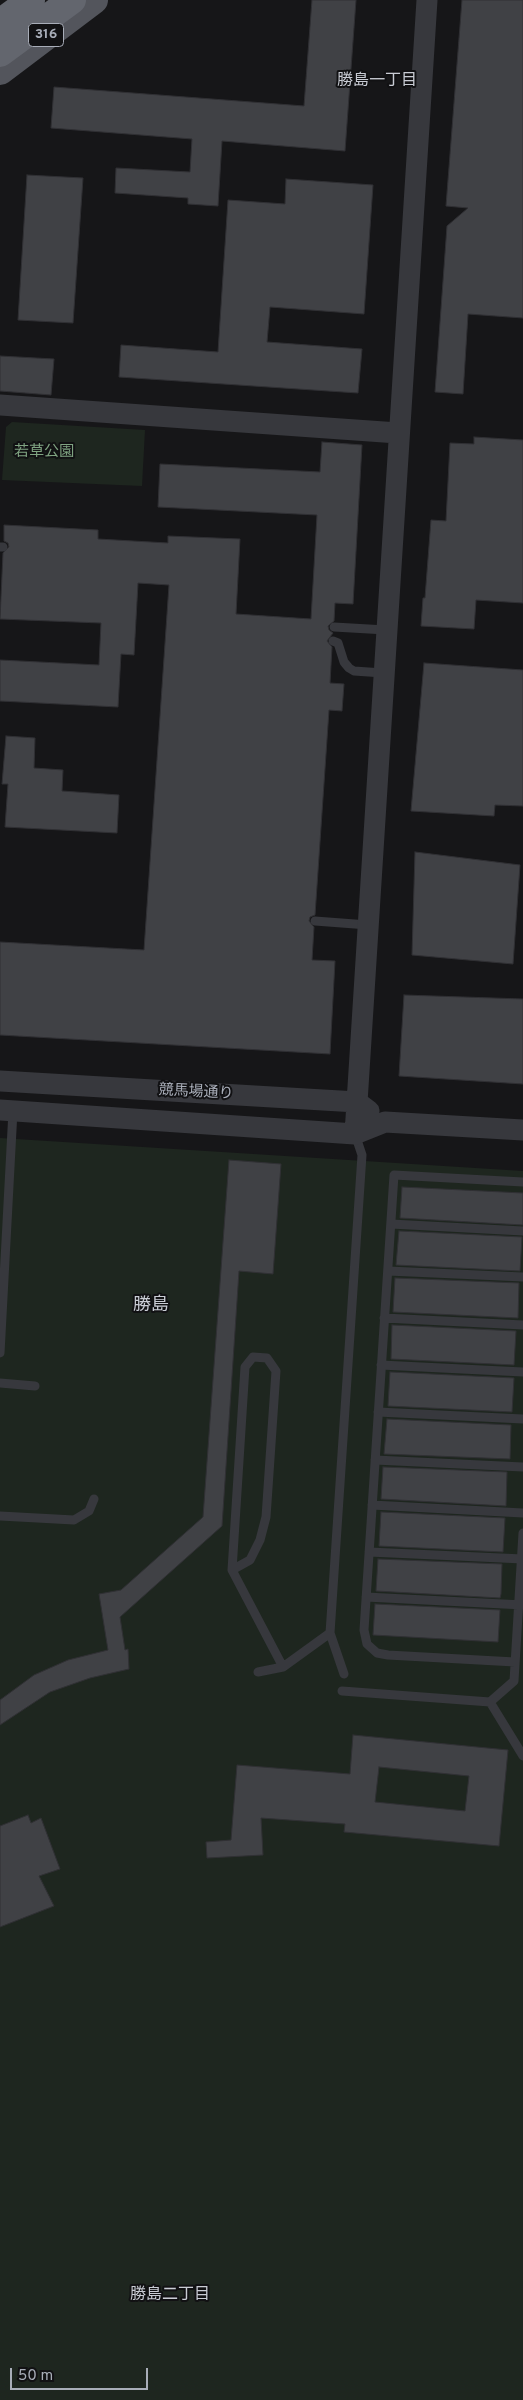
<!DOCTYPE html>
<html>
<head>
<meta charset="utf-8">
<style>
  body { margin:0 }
  #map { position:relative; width:523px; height:2400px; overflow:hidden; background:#161618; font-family:Overpass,sans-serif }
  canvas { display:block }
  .scale { position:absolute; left:10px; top:2368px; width:138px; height:22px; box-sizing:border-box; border:2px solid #a8adb8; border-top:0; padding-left:6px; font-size:15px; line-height:18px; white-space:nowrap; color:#a8adb8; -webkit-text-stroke:4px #111113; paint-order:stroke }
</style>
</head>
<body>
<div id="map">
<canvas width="523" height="2400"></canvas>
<div class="scale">50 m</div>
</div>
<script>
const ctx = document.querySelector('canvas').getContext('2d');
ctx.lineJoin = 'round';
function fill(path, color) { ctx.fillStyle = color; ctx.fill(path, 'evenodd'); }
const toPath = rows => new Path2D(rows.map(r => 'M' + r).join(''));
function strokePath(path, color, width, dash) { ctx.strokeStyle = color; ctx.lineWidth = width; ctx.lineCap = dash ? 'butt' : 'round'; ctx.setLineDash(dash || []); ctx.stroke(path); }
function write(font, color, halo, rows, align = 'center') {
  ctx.font = font + ' Overpass,"Noto Sans JP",sans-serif'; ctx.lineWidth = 4; ctx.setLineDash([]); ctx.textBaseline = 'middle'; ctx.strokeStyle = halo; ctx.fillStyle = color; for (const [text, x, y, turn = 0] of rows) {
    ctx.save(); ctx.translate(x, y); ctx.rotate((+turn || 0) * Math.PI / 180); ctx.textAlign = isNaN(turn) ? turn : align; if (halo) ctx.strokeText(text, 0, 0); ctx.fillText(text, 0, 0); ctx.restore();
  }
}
const green = toPath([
  [12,422,145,430,142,486,2,480,6,427],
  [0,1138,523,1171,523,2400,0,2400]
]);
const building = toPath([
  [312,0,356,0,345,151,222,141,218,206,188,204,188,198,115,193,116,168,190,172,192,139,51,128,54,87,304,106,312,0],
  [462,0,523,0,523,318,468,314,463,394,435,392,447,226,468,208,446,206,462,0],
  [27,175,83,178,73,323,18,320,27,175],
  [286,179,373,185,364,314,270,307,267,342,362,349,358,393,119,377,121,345,218,352,228,200,285,204,286,179],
  [0,356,54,359,51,395,0,391,0,356],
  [474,437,523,440,523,603,476,600,474,629,421,626,423,598,425,598,431,520,446,521,450,443,474,444,474,437],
  [322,442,362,445,353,604,335,603,334,621,328,626,329,630,333,633,327,641,332,647,330,683,344,684,342,711,329,710,315,915,310,917,309,921,314,927,312,960,335,961,330,1054,0,1035,0,942,144,950,169,585,138,583,134,655,121,654,118,707,0,701,0,660,99,665,101,623,0,619,3,553,9,547,8,543,4,541,4,525,98,530,98,539,168,543,168,536,240,539,236,614,311,619,317,515,158,507,160,464,320,472,322,442],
  [424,663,523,670,523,806,495,805,494,816,411,811,424,663],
  [6,736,35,738,34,768,63,770,62,791,119,795,117,833,5,827,8,784,2,784,6,736],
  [415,852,520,865,513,964,412,955,415,852],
  [404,995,523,999,523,1084,399,1076,404,995],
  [229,1160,281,1164,273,1274,239,1271,222,1526,120,1617,125,1650,128,1649,129,1669,90,1678,50,1692,0,1725,0,1700,34,1675,68,1660,108,1650,99,1594,121,1590,203,1517,229,1160],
  [402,1187,523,1193,523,1225,400,1218,402,1187],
  [399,1231,522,1237,520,1271,396,1265,399,1231],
  [395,1278,519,1283,518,1318,393,1312,395,1278],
  [392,1325,516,1331,514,1365,391,1359,392,1325],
  [390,1372,514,1378,512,1412,388,1406,390,1372],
  [387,1419,511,1425,510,1459,384,1454,387,1419],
  [383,1467,507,1472,506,1506,381,1499,383,1467],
  [381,1512,505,1518,503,1552,379,1546,381,1512],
  [378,1559,502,1564,501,1594,500,1598,376,1591,378,1559],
  [375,1604,500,1610,498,1642,373,1635,375,1604],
  [353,1735,508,1750,499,1846,344,1832,345,1824,261,1818,263,1855,207,1858,206,1842,231,1840,237,1765,350,1774,353,1735],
  [379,1767,469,1776,465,1811,375,1802,379,1767],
  [28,1815,31,1823,41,1818,60,1869,39,1876,54,1906,0,1927,0,1826,28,1815]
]);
const service = toPath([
  [0,547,3,547],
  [334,627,386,630],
  [333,641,338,643,344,662,349,668,354,671,383,673],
  [315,921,368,925],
  [391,1224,523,1231],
  [388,1271,523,1277],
  [384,1318,523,1325],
  [0,1353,13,1111],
  [253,1357,267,1358,276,1371,266,1517,260,1540,250,1560,232,1570,245,1367,253,1357],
  [381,1365,523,1372],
  [0,1383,35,1386],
  [378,1412,523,1419],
  [375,1460,523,1467],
  [372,1505,523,1513],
  [0,1516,74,1520,89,1511,94,1499],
  [523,1533,514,1681,490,1702,523,1756],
  [369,1552,523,1559],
  [232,1570,283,1667,330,1633],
  [366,1597,523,1605],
  [515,1662,388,1655,377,1653,367,1644,364,1630,394,1175,523,1182],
  [258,1672,283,1667],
  [344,1674,330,1633,362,1155,355,1134],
  [342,1691,490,1702]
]);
const tertiary = toPath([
  [0,405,398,433],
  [0,1081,357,1102,369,1111],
  [0,1110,355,1134,385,1122,523,1130],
  [355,1134,427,0]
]);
const primary = toPath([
  [0,71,94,0]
]);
const motorway = toPath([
  [0,23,31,0],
  [0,53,72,0]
]);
const shields = [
  [46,35,35]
];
const shieldNames = [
  ["316",46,35]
];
const parkNames = [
  ["若草公園",44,453]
];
const streetNames = [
  ["競馬場通り",196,1093,3]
];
const neighbourhoodNames = [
  ["勝島一丁目",377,82],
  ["勝島二丁目",170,2296]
];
const quarterNames = [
  ["勝島",151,1306]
];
fill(green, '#1e261f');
fill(building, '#404145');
strokePath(building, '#303034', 1);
strokePath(service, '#37383d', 9);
strokePath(tertiary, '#37383d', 21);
strokePath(primary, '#53555c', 28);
strokePath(motorway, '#63666e', 28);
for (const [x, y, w] of shields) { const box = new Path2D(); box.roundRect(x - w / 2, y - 11.5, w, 23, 4); ctx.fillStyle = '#111113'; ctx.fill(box); strokePath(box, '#a8adb8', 1); }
write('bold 14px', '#a8adb8', null, shieldNames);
write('15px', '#7fa381', '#111113', parkNames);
write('15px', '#a8adb8', '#111113', streetNames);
write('16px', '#c9ccd4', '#111113', neighbourhoodNames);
write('18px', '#c9ccd4', '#111113', quarterNames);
</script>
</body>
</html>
